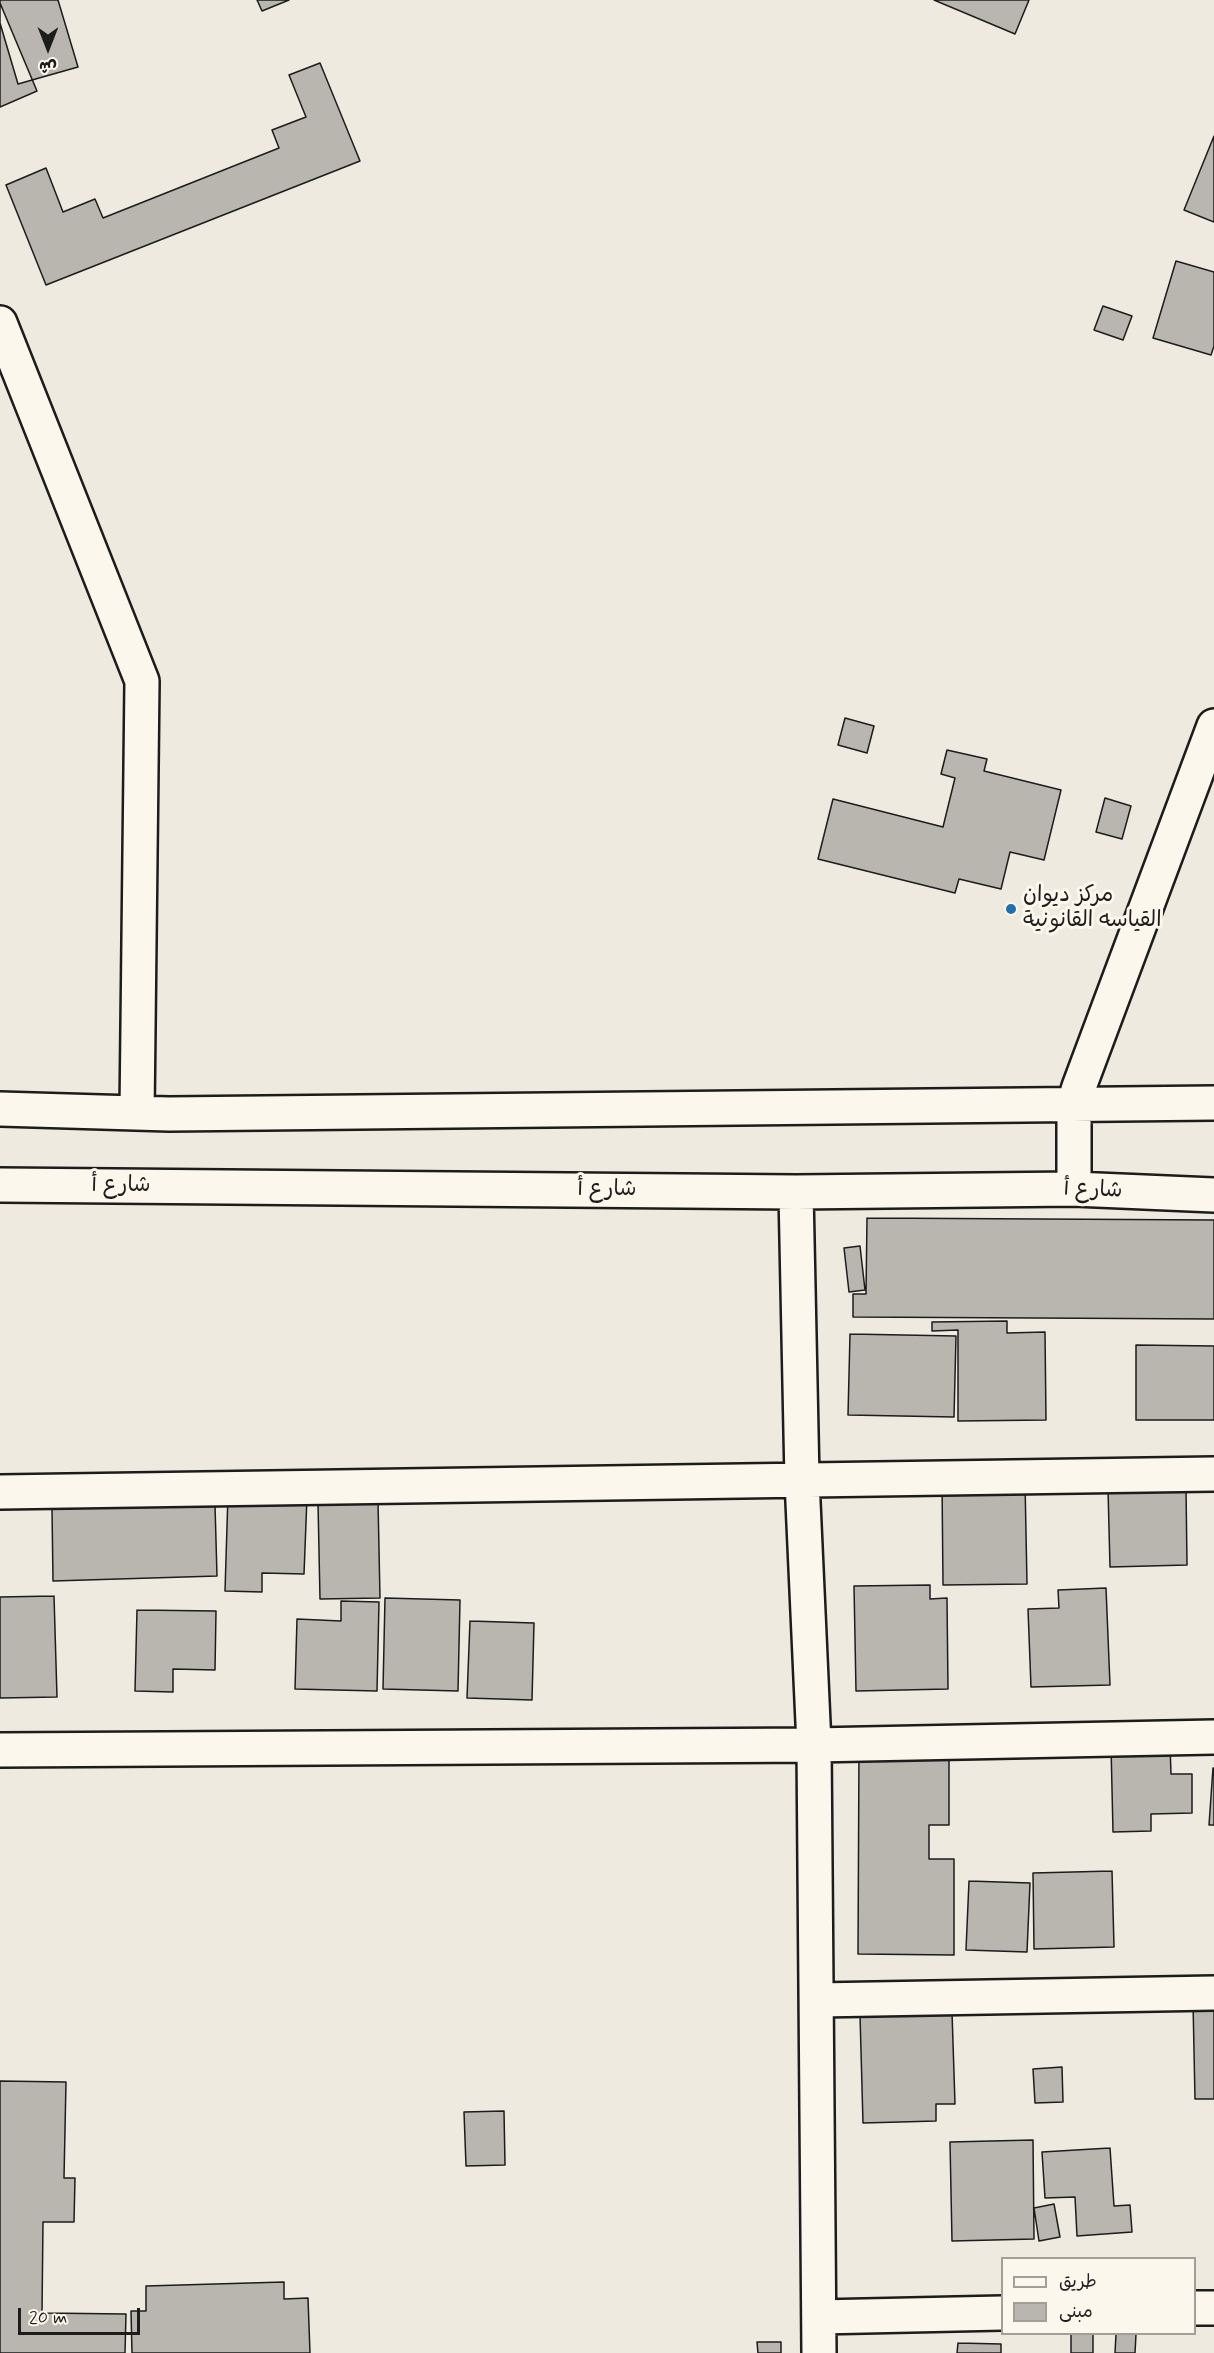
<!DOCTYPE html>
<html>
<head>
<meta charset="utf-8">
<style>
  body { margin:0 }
  #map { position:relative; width:1214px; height:2353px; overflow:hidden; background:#eeeadf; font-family:Mynerve,"Playpen Sans Arabic",sans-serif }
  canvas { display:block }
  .legend { position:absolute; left:1001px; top:2257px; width:195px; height:78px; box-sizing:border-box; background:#fbf7ec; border:2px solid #a29f99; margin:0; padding:8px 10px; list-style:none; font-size:18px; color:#1c1c1c }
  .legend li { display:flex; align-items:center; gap:12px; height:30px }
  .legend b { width:30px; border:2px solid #a29f99 }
  .north { position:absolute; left:18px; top:18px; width:60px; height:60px; -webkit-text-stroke:4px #fbf7ec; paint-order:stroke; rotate:180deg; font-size:16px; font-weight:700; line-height:24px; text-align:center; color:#1c1c1c }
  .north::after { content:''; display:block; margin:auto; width:21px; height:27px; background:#1c1c1c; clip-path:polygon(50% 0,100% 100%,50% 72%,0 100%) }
  .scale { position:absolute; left:18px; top:2308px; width:122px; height:27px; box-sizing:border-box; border:3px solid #1c1c1c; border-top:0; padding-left:8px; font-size:18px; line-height:21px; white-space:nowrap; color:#1c1c1c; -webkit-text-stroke:4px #fbf7ec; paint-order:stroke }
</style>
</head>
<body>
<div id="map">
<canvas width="1214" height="2353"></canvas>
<ul class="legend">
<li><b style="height:8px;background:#fbf7ec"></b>طريق</li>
<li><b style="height:16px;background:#b9b6af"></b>مبنى</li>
</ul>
<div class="north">ش</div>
<div class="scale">20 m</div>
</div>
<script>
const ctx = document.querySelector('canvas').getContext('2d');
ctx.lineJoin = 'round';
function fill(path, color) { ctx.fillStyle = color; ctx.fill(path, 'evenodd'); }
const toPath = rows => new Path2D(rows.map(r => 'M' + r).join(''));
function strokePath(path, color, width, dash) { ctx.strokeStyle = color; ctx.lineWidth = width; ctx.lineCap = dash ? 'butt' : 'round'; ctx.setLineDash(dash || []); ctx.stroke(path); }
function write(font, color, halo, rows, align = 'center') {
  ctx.font = font + ' Mynerve,"Playpen Sans Arabic",sans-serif'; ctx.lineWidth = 6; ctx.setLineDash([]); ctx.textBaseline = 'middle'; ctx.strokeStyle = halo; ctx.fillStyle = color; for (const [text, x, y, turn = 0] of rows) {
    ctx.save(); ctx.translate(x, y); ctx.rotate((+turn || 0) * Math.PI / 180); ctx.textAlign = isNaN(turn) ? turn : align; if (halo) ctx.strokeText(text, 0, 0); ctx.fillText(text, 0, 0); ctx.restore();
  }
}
const building = toPath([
  [0,0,58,0,78,67,18,84,0,23,0,0],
  [257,0,289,0,262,11,257,0],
  [934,0,1029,0,1015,34,934,0],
  [0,3,37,91,0,107,0,3],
  [320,63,360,161,46,285,6,185,46,168,63,212,95,199,103,218,279,148,272,130,306,117,289,75,320,63],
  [1214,136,1214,222,1184,210,1214,136],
  [1176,261,1214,272,1214,346,1211,355,1153,338,1176,261],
  [1103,306,1132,316,1123,340,1094,330,1103,306],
  [845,718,874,726,867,753,838,745,845,718],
  [947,750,987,759,984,771,1061,790,1044,860,1010,852,1001,889,959,879,955,893,818,859,833,799,943,827,955,778,941,774,947,750],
  [1105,798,1131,806,1122,839,1096,832,1105,798],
  [867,1218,1214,1220,1214,1319,853,1317,853,1294,866,1294,867,1218],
  [860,1246,865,1290,849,1292,844,1248,860,1246],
  [1007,1321,1007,1333,1045,1332,1046,1420,958,1421,958,1330,932,1331,932,1322,1007,1321],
  [850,1334,956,1336,954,1417,848,1415,850,1334],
  [1136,1345,1214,1346,1214,1420,1136,1420,1136,1345],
  [942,1482,1025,1482,1027,1584,943,1585,942,1482],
  [1186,1487,1187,1565,1110,1567,1108,1489,1186,1487],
  [228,1494,307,1497,304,1574,262,1573,262,1592,225,1591,228,1494],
  [378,1501,380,1598,320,1599,318,1503,378,1501],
  [215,1505,217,1576,53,1581,52,1509,215,1505],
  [930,1585,930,1599,947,1598,948,1689,856,1691,854,1586,930,1585],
  [1106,1588,1110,1685,1031,1687,1028,1609,1059,1608,1058,1590,1106,1588],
  [54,1596,57,1697,0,1698,0,1597,54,1596],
  [385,1598,460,1600,458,1691,383,1689,385,1598],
  [341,1601,379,1602,377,1691,295,1689,297,1619,341,1621,341,1601],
  [137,1610,216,1611,215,1670,173,1669,173,1692,135,1691,137,1610],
  [470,1621,534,1623,532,1700,467,1698,470,1621],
  [1170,1745,1171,1774,1192,1774,1192,1813,1151,1814,1151,1831,1113,1832,1111,1746,1170,1745],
  [859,1748,949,1748,949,1825,929,1825,929,1859,954,1859,954,1955,858,1954,859,1748],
  [1213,1768,1214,1768,1214,1825,1209,1825,1213,1768],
  [1112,1871,1114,1947,1034,1949,1033,1873,1112,1871],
  [969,1881,1030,1883,1027,1952,966,1950,969,1881],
  [1193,2002,1214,2002,1214,2099,1195,2099,1193,2002],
  [952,2012,955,2104,936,2104,936,2121,863,2123,860,2015,952,2012],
  [1062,2067,1063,2102,1035,2103,1033,2069,1062,2067],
  [0,2081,66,2082,64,2178,75,2178,74,2222,43,2222,42,2313,126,2314,125,2353,0,2353,0,2081],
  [504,2111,505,2165,466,2166,464,2112,504,2111],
  [1033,2140,1034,2239,952,2241,950,2142,1033,2140],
  [1110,2148,1114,2206,1130,2205,1132,2232,1077,2236,1075,2197,1045,2198,1042,2152,1110,2148],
  [1054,2204,1060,2237,1039,2241,1034,2208,1054,2204],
  [284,2282,284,2299,308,2298,310,2353,132,2353,131,2311,146,2311,146,2286,284,2282],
  [1071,2334,1093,2334,1093,2353,1071,2353,1071,2334],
  [1116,2334,1136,2334,1135,2353,1115,2353,1116,2334],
  [757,2342,781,2342,781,2353,758,2353,757,2342],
  [958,2343,1001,2344,1001,2353,957,2353,958,2343]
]);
const minor = toPath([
  [0,323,142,681,137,1113],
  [0,1109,169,1114,1214,1103],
  [0,1185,796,1192,1074,1189,1214,1195],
  [1074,1189,1074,1103,1079,1087,1214,726],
  [796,1192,802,1480,814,1745,819,2353],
  [0,1492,1214,1474],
  [0,1750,814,1745,1214,1737],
  [818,2000,1214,1993],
  [1194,2308,1214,2308],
  [819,2317,1002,2313]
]);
const markers = [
  [1011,909,6,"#1f6fb2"]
];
const poiNames = [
  ["مركز ديوان",1023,896],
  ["القياسه القانونية",1023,921]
];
const streetNames = [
  ["شارع أ",121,1186],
  ["شارع أ",607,1190],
  ["شارع أ",1093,1191,2]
];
fill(building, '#b9b6af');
strokePath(building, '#1c1c1c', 1.5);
strokePath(minor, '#1c1c1c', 38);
strokePath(minor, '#fbf7ec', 33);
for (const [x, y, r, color] of markers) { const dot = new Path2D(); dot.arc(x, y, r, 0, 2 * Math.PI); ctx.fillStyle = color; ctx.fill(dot); strokePath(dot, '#fbf7ec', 2); }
write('22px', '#1c1c1c', '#fbf7ec', poiNames, 'left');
write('22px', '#1c1c1c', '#fbf7ec', streetNames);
</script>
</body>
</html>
